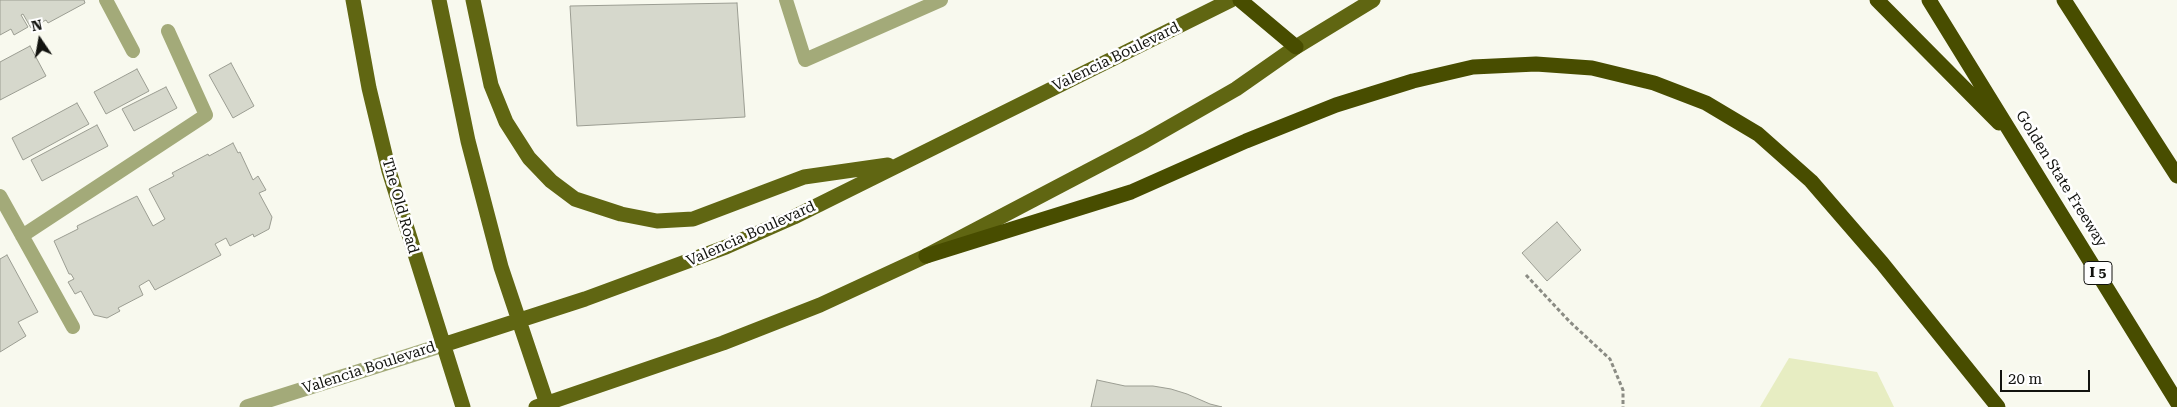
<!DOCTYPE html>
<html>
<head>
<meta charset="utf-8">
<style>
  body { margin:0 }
  #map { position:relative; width:2177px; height:407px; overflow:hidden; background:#f8f9ee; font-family:"Roboto Serif",serif }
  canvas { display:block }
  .north { position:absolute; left:15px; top:15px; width:50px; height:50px; -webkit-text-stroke:4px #fff; paint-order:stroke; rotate:348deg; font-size:14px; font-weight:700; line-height:20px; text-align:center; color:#12130f }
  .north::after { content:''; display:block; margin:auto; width:18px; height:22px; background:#12130f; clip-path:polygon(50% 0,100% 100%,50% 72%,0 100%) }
  .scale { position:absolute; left:2000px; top:370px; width:90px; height:22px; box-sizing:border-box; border:2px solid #12130f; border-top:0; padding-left:6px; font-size:15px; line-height:18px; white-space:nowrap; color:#12130f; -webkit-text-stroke:4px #fff; paint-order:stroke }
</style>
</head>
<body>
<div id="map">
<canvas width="2177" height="407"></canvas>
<div class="north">N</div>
<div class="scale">20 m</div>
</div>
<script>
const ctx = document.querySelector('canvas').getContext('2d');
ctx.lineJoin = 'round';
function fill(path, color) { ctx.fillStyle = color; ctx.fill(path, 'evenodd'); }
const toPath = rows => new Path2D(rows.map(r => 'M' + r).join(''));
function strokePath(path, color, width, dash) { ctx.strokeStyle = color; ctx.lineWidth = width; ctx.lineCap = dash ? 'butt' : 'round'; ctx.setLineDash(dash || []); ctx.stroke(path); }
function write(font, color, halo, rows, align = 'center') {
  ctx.font = font + ' "Roboto Serif",serif'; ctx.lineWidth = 5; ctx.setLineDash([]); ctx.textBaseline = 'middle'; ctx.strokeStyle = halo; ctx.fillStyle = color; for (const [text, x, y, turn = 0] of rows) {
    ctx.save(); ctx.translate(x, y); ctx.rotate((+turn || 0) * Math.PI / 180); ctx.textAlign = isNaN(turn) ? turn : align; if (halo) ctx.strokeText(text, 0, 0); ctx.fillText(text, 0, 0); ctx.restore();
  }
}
const green = toPath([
  [1789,358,1877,372,1894,407,1760,407]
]);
const building = toPath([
  [0,0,84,0,85,3,48,23,46,20,31,28,23,14,21,15,28,27,14,35,11,29,0,35,0,0],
  [737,3,745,117,577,126,570,6,737,3],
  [30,46,46,76,0,100,0,62,30,46],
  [231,63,254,106,233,118,209,75,231,63],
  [137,69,149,91,106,114,94,92,137,69],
  [166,87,177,108,134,131,122,109,166,87],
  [77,103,89,124,23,160,12,138,77,103],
  [97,125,108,146,42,181,31,160,97,125],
  [233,143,238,153,240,152,253,180,258,176,266,190,259,193,272,217,269,229,254,237,253,234,230,246,226,238,215,244,221,255,155,290,149,280,139,286,143,295,118,308,120,311,107,318,94,315,81,291,75,294,68,282,74,279,71,274,69,274,54,241,78,229,77,226,137,196,153,226,165,219,149,189,174,176,172,173,208,154,209,156,233,143],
  [1557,222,1581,250,1547,281,1522,253,1557,222],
  [7,255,38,312,18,322,26,336,0,352,0,259,7,255],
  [1097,380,1125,386,1153,386,1171,389,1187,394,1210,404,1222,407,1091,407,1097,380]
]);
const path = toPath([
  [1526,275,1570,322,1610,359,1623,390,1623,407]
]);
const service = toPath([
  [106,0,133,51],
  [786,0,805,60,941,0],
  [0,196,73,327],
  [22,236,206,115,168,31]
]);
const tertiary = toPath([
  [247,407,443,345]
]);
const primary = toPath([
  [353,0,369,88,389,171,463,407],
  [439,0,468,141,501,267,548,407],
  [473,0,491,85,506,122,529,158,551,181,575,199,621,214,657,221,693,219,804,177,888,165],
  [443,345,585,299,726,247,794,217,1231,0],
  [536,407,723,343,820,305,926,256,1145,141,1236,89,1296,47,1373,0]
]);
const motorway = toPath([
  [1240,0,1296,47],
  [1877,0,1999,123],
  [1929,0,2177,402],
  [2064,0,2177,176],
  [926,256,1131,192,1246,141,1336,105,1413,81,1473,67,1536,64,1592,68,1654,83,1706,103,1758,134,1811,181,1882,263,1998,407]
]);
const shields = [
  [2098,273,28]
];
const shieldNames = [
  ["I 5",2098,273]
];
const streetNames = [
  ["Valencia Boulevard",1116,57,-26],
  ["Golden State Freeway",2061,179,58],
  ["The Old Road",400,206,74],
  ["Valencia Boulevard",751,234,-24],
  ["Valencia Boulevard",369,368,-18]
];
fill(green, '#e7edc2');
fill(building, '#d6d8cc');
strokePath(building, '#9b9d92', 1);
strokePath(path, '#8b8c84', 3, [4, 2.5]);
strokePath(service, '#a3aa79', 14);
strokePath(tertiary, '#a3aa79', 15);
strokePath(primary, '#606612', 15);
strokePath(motorway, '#484d00', 15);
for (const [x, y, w] of shields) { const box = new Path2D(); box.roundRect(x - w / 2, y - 11.5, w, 23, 4); ctx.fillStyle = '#fff'; ctx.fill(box); strokePath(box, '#12130f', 1); }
write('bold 14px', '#12130f', null, shieldNames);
write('15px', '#12130f', '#fff', streetNames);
</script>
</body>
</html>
